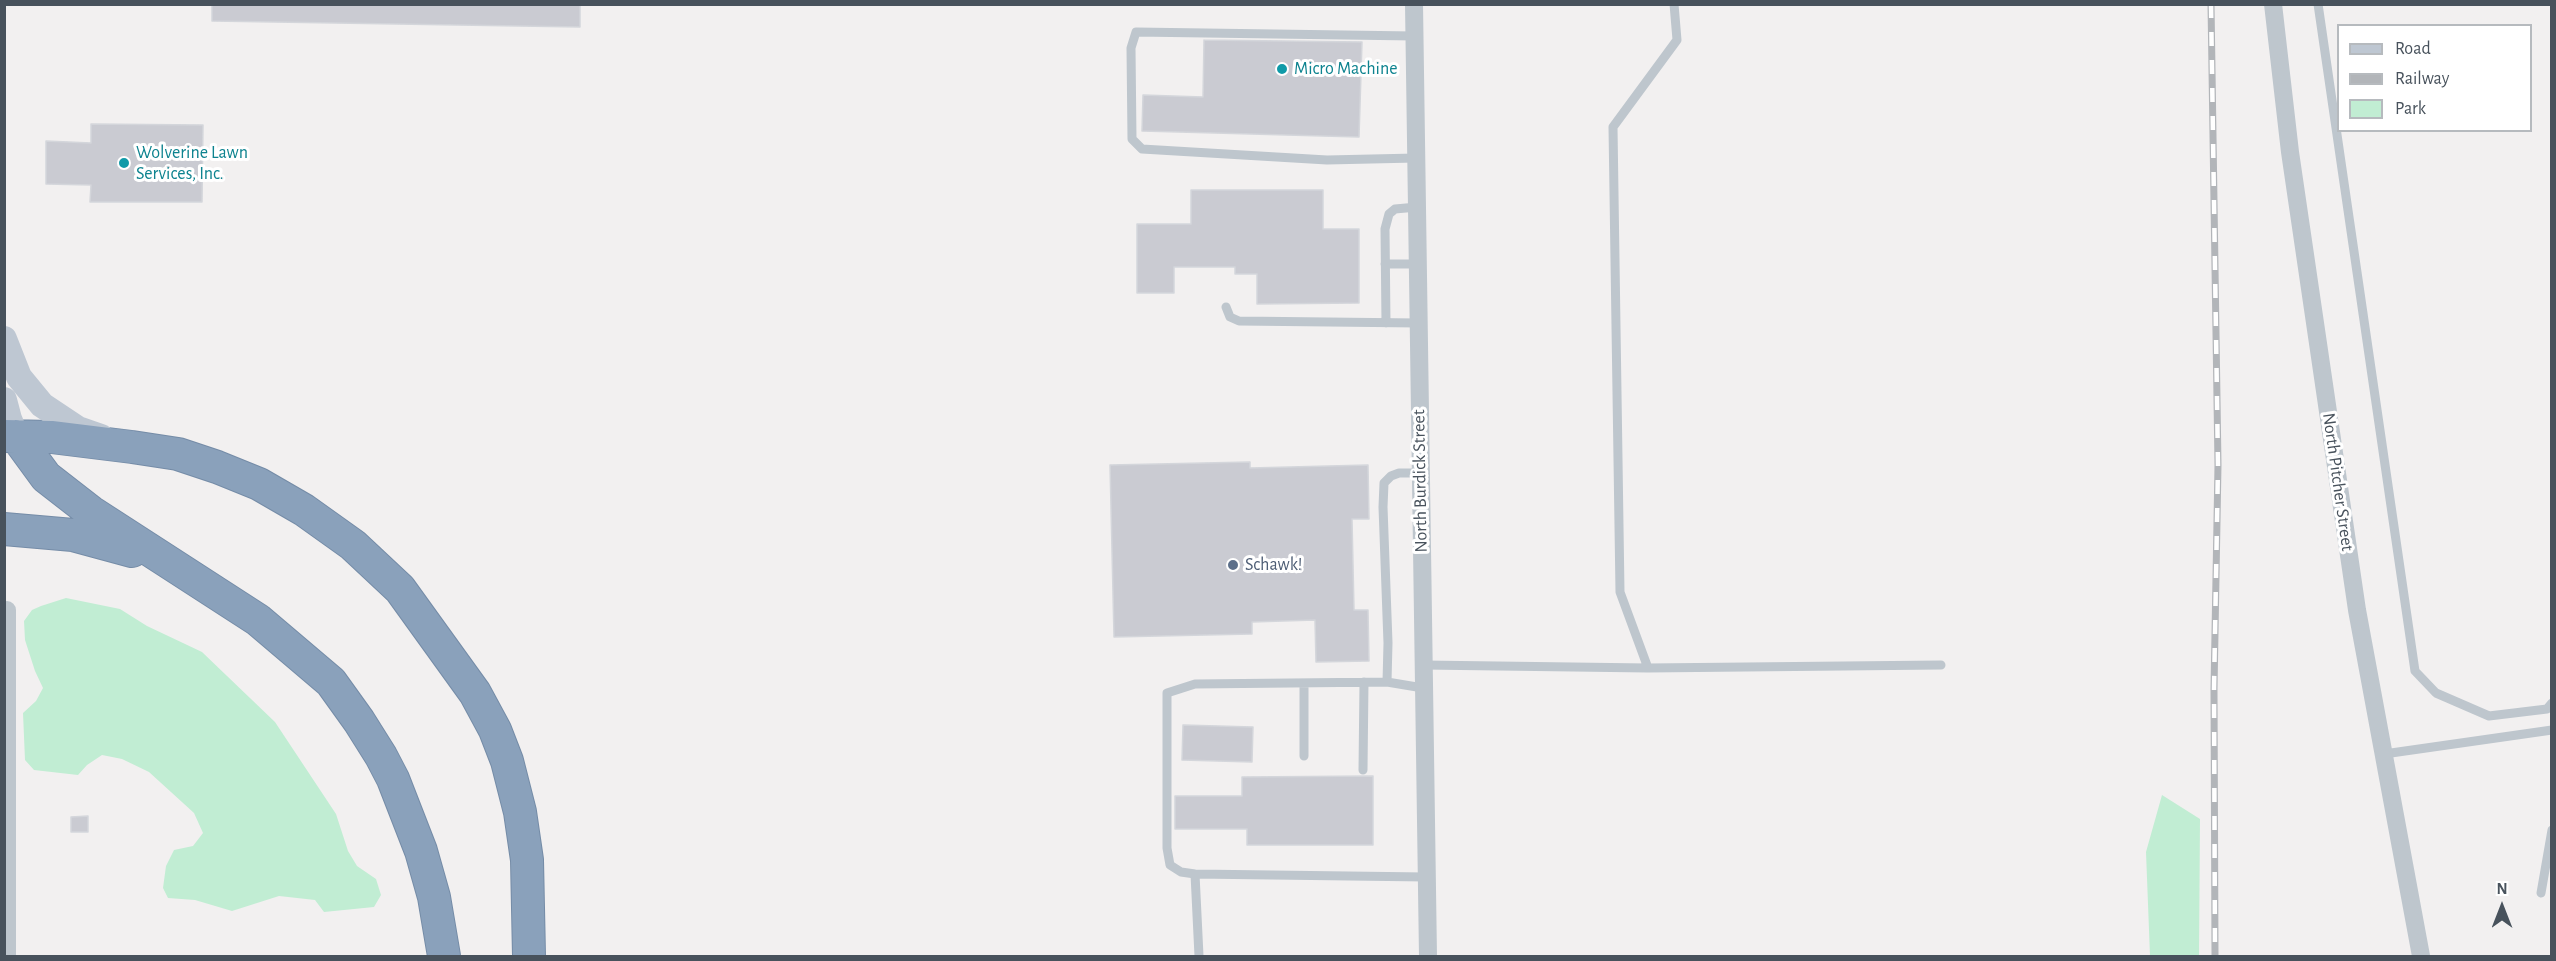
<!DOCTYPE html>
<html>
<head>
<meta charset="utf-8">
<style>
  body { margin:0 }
  #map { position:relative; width:2556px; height:961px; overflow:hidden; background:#f2f0f0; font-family:"Alegreya Sans",sans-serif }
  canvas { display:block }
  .frame { position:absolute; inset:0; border:6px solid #48525c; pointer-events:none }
  .legend { position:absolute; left:2337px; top:24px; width:195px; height:108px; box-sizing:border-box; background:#fff; border:2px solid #b6babe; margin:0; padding:8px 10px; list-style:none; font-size:18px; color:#48525c }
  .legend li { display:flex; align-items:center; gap:12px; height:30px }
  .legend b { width:30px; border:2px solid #b6babe }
  .north { position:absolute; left:2472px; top:877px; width:60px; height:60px; -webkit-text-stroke:4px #fff; paint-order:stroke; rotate:0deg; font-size:16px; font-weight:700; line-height:24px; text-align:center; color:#48525c }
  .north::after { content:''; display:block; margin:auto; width:21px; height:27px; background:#48525c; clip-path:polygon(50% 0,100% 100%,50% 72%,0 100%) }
</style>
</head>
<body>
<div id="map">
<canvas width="2556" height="961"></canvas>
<div class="frame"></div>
<ul class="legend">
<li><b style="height:8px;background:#bec7d2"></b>Road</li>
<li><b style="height:8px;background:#b2b5b9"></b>Railway</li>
<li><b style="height:16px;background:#c1edd3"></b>Park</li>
</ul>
<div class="north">N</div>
</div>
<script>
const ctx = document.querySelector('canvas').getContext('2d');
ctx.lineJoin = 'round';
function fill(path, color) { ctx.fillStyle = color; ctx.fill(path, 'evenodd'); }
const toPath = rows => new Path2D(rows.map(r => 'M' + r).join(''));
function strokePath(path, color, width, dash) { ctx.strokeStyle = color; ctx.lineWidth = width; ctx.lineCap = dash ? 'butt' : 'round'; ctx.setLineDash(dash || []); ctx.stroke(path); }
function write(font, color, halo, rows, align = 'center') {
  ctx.font = font + ' "Alegreya Sans",sans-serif'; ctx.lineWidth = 6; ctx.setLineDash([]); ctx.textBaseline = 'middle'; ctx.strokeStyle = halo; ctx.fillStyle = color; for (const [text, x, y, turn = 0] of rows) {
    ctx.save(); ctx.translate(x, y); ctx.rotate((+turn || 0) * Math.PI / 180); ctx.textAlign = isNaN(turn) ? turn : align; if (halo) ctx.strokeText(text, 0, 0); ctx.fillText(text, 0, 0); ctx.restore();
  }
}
const green = toPath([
  [66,598,120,609,147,626,202,652,275,722,336,814,348,851,357,866,376,879,381,895,374,907,324,912,315,900,279,896,232,911,195,900,168,898,163,888,166,866,174,850,193,846,203,833,194,813,149,772,122,759,102,755,87,765,78,775,34,770,25,760,23,713,36,701,43,688,35,671,25,640,24,621,32,610,41,606],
  [2162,795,2200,819,2199,956,2150,956,2146,852]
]);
const building = toPath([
  [212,4,580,4,580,27,212,21,212,4],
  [1204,40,1362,42,1359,137,1142,131,1143,95,1203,97,1204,40],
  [91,124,203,125,202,202,90,202,91,185,46,184,46,141,91,143,91,124],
  [1191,190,1323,190,1323,229,1359,229,1359,303,1257,304,1257,274,1235,274,1235,267,1174,267,1174,293,1137,293,1137,224,1191,224,1191,190],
  [1250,462,1250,468,1368,465,1369,519,1352,519,1354,610,1368,610,1369,661,1316,662,1315,620,1252,622,1252,634,1114,637,1110,465,1250,462],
  [1183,725,1253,727,1252,762,1182,760,1183,725],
  [1373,776,1373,845,1247,845,1247,829,1175,829,1175,796,1242,796,1242,777,1373,776],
  [88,816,88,832,71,832,71,817,88,816]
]);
const lane = toPath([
  [2318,4,2415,671,2436,693,2489,716,2547,709,2552,703],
  [1414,36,1136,32,1131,48,1132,139,1142,149,1327,160,1416,158],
  [1385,264,1417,264],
  [1226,307,1230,317,1239,321,1418,323],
  [1386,323,1385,229,1389,214,1395,209,1417,207],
  [1423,665,1648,668,1941,665],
  [1648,668,1620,592,1613,127,1677,40,1674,4],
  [1387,682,1388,643,1383,507,1384,483,1391,476,1399,473,1420,473],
  [1304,683,1304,756],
  [1423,688,1387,682,1195,684,1167,693,1167,848,1170,865,1181,872,1195,874,1426,877],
  [2384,754,2552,730],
  [1363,770,1364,682],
  [1195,874,1199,956],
  [2541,893,2552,830]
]);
const street = toPath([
  [1414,4,1428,956],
  [2273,4,2290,152,2357,610,2421,956],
  [7,956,7,610]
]);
const secondary = toPath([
  [4,339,19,377,42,405,78,429,101,437],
  [4,400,9,419,16,436]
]);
const highway = toPath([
  [4,436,51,437,132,447,178,454,217,467,259,484,304,510,353,545,400,589,475,693,495,730,507,761,520,812,527,860,529,956],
  [16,436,46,477,91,512,258,620,331,682,359,721,381,756,393,779,421,851,434,897,444,956],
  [4,529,73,535,132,551]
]);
const rail = toPath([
  [2211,4,2218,465,2214,689,2215,956]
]);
const markers = [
  [1282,69,6,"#0f9aa8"],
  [124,163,6,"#0f9aa8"],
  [1233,565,6,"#5c6f8a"]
];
const cultureNames = [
  ["Micro Machine",1294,69],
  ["Wolverine Lawn",136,153],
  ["Services, Inc.",136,174]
];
const streetNames = [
  ["North Burdick Street",1420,481,-91],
  ["North Pitcher Street",2338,482,82]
];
const serviceNames = [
  ["Schawk!",1245,565]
];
fill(green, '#c1edd3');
fill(building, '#cacbd2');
strokePath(building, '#d4d6db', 1.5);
strokePath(highway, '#758ca7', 34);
strokePath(lane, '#bec6cd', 9);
strokePath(street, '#bec6cd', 18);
strokePath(secondary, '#bec7d2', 26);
strokePath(highway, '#8aa1bb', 32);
strokePath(rail, '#b2b5b9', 7);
strokePath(rail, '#fff', 4.5, [14]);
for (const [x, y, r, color] of markers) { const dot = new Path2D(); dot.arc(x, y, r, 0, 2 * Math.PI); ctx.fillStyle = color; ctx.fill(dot); strokePath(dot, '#fff', 2); }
write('18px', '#0d838f', '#fff', cultureNames, 'left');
write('18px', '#48525c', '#fff', streetNames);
write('18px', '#4e5e75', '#fff', serviceNames, 'left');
</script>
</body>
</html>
